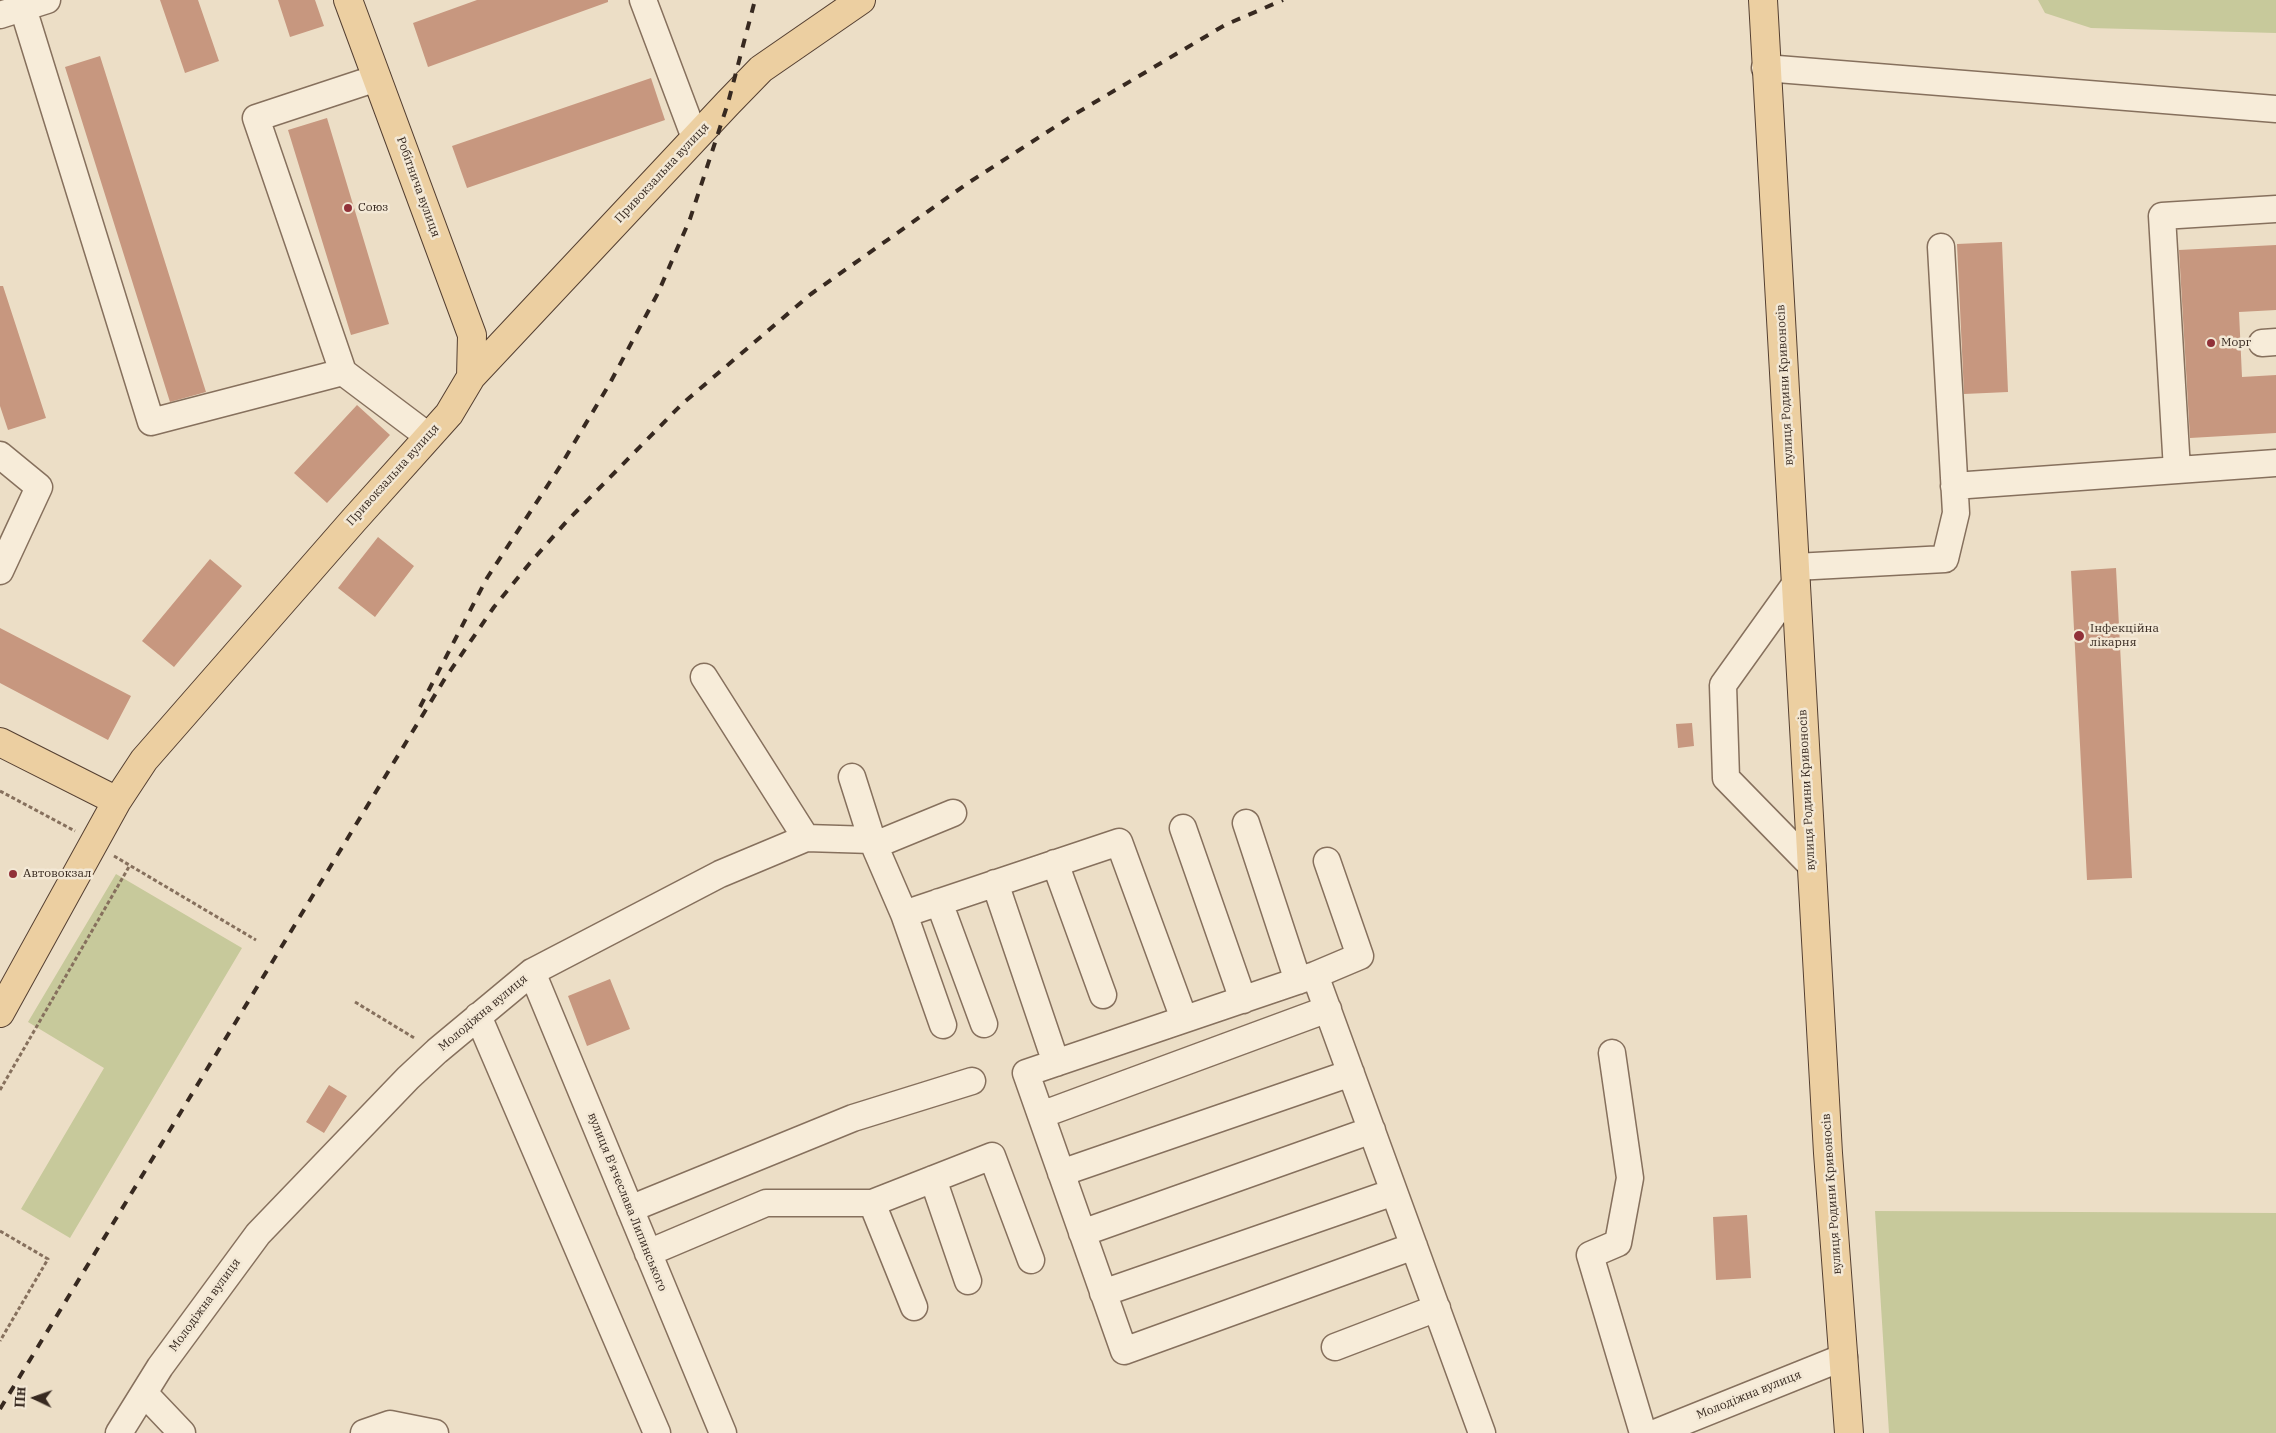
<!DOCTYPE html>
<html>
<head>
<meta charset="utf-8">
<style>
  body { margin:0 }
  #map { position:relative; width:2276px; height:1433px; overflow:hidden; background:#ecdec6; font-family:"IBM Plex Serif",serif }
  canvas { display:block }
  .north { position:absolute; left:10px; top:1373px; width:50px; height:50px; -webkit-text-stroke:4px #f3e8d5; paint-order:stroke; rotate:273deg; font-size:14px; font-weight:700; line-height:20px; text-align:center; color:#372920 }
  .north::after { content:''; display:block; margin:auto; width:18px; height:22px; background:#372920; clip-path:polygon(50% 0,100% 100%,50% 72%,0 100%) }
</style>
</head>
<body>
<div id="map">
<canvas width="2276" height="1433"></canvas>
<div class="north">Пн</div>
</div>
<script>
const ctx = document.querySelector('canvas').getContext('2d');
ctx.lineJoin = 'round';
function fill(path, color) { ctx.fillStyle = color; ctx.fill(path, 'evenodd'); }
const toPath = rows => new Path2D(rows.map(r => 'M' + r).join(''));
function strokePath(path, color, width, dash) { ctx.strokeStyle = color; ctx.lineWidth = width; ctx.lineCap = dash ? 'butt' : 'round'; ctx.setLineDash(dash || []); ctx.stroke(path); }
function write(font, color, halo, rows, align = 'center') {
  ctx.font = font + ' "IBM Plex Serif",serif'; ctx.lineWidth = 5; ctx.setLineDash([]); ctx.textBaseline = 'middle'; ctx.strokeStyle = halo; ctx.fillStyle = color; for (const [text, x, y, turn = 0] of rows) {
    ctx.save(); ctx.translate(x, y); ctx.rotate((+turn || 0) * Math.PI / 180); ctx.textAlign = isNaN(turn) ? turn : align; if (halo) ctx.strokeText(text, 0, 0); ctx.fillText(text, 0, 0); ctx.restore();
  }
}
const green = toPath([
  [2038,0,2276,0,2276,33,2091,28,2045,13],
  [116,874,242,948,70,1238,21,1209,104,1068,28,1022],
  [1875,1211,2276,1213,2276,1433,1889,1433]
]);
const building = toPath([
  [160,0,198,0,219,61,185,73],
  [278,0,315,0,324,26,290,37],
  [477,0,608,0,608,2,428,67,413,23],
  [100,56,206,392,170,402,65,67],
  [651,78,665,120,467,188,452,146],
  [327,118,389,324,351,335,288,130],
  [2002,242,2008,392,1964,394,1957,244],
  [2276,245,2276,310,2239,312,2242,377,2276,375,2276,433,2190,438,2179,250],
  [0,286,3,286,46,418,8,430,0,406],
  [357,405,390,435,327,503,294,473],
  [378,537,414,566,375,617,338,588],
  [210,559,242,586,174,667,142,641],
  [2116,568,2132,878,2087,880,2071,571],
  [0,628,131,696,108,740,0,683],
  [1692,723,1694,746,1678,748,1676,724],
  [610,979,630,1029,587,1046,568,996],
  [329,1085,347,1096,324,1133,306,1122],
  [1747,1215,1751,1278,1716,1280,1713,1217]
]);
const path = toPath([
  [0,791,75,831],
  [114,856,256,940],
  [355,1002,416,1039],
  [0,1090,130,865],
  [0,1231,48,1259,0,1341]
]);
const minor = toPath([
  [643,0,695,138],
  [23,8,151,422,343,372],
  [0,15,47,0],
  [1765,68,2276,109],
  [377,78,256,118,343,372,428,436],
  [2262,343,2276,342],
  [0,455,39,487,0,571],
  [2177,470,2162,216,2276,209],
  [1954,486,2276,463],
  [1795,567,1945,559,1956,513,1941,247],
  [1796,583,1723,685,1726,778,1812,866],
  [852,777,872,840,904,914,1119,842,1184,1019],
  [1246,823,1298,981],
  [1183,828,1243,1000],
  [806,838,872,840],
  [875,845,953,813],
  [1327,861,1360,956,1315,975,1026,1073,1124,1351,1414,1246],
  [1055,863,1103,995],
  [995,883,1056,1063],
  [939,902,984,1024],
  [904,914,943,1025],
  [532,972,723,1433],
  [1315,975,1482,1433],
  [478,1016,657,1433],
  [1612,1053,1630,1178,1618,1243,1590,1255,1643,1433],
  [1041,1115,1328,1009],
  [1061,1173,1351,1073],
  [933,1179,968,1281],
  [872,1203,914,1307],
  [630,1209,853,1118,972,1081],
  [1082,1233,1372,1130],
  [648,1253,766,1203,872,1203,992,1156,1031,1260],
  [1103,1293,1394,1192],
  [1335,1347,1437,1308],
  [144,1393,182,1433],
  [119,1433,160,1367,258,1234,408,1078,437,1051,532,972,720,874,806,838,704,677],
  [364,1433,390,1424,435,1433],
  [1655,1433,1844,1357]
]);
const major = toPath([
  [348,0,472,335,471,377],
  [1763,0,1828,1153,1849,1433],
  [0,742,117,801],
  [0,1013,117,801,144,760,353,521,449,414,471,377,728,103,761,69,861,0]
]);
const rail = toPath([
  [420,707,487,578,561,465,610,383,658,293,690,219,728,103,755,0],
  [0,1409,444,680,494,607,530,563,567,521,682,404,811,294,968,183,1075,114,1225,25,1283,0]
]);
const markers = [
  [348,208,5,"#913139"],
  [2211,343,5,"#913139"],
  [2079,636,6,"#913139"],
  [13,874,5,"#913139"]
];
const streetNames = [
  ["Привокзальна вулиця",662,173,-47],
  ["Робітнича вулиця",418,187,70],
  ["вулиця Родини Кривоносів",1785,385,-93],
  ["Привокзальна вулиця",393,475,-48],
  ["вулиця Родини Кривоносів",1807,790,-93],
  ["Молодіжна вулиця",483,1013,-40],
  ["вулиця Родини Кривоносів",1832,1194,-94],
  ["вулиця В'ячеслава Липинського",627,1202,68],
  ["Молодіжна вулиця",205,1305,-54],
  ["Молодіжна вулиця",1749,1395,-22]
];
const poiNames = [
  ["Союз",358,208],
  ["Морг",2221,343],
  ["Інфекційна",2090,629],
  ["лікарня",2090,643],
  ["Автовокзал",23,874]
];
fill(green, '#c7c99b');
fill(building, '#c7977f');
strokePath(minor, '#86705d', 29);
strokePath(major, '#543f31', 30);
strokePath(path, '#86705d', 3, [4, 2.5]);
strokePath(minor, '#f7ecd9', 26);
strokePath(major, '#eccfa1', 28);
strokePath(rail, '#372920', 4, [9, 9]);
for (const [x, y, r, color] of markers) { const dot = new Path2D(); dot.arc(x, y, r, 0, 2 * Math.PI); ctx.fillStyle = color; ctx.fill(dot); strokePath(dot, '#f3e8d5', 2); }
write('12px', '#372920', '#f3e8d5', streetNames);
write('12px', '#372920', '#f3e8d5', poiNames, 'left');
</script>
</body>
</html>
